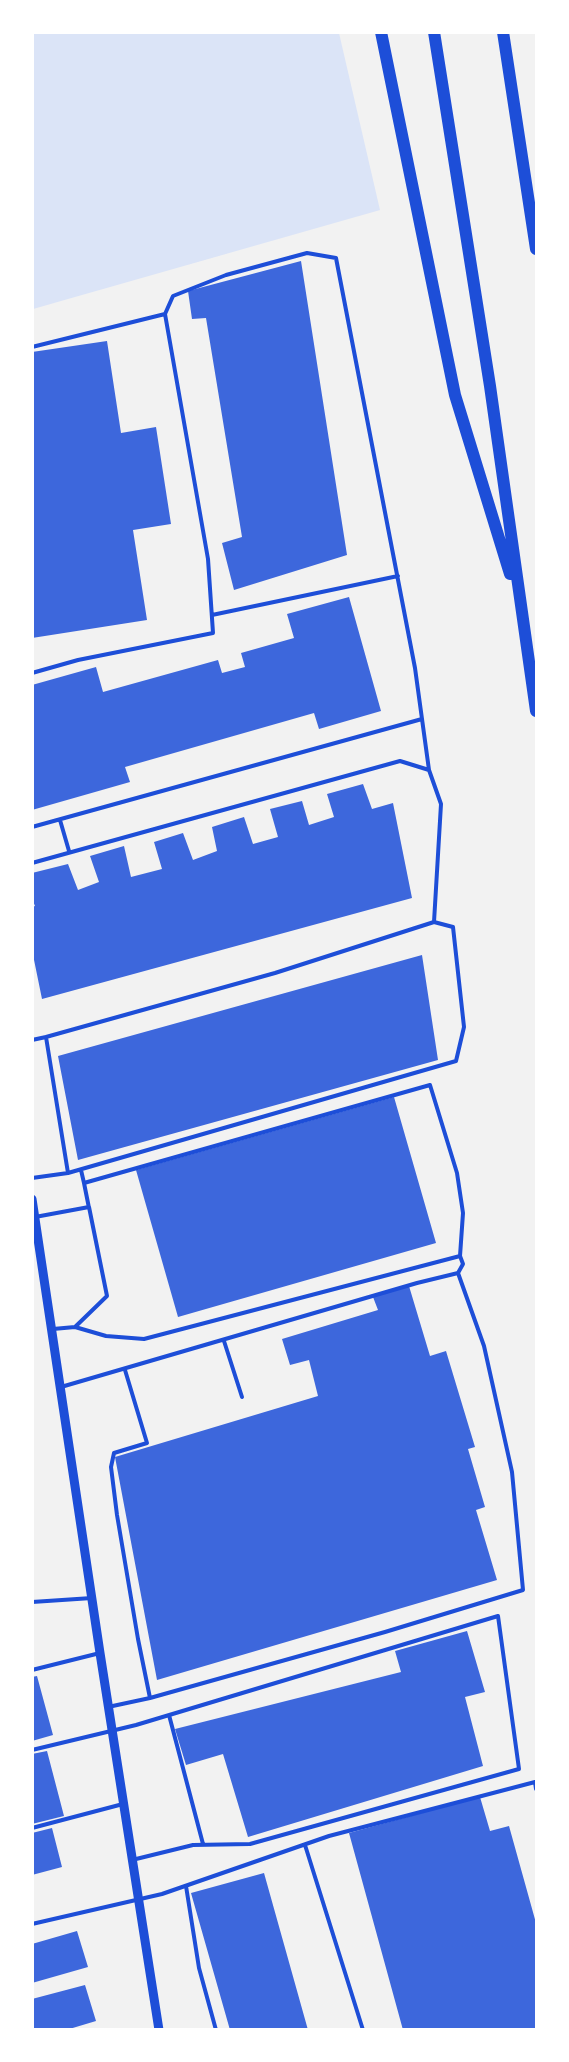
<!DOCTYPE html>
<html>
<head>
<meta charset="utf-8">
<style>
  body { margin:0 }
  #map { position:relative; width:569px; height:2062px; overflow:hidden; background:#f2f2f2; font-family:"Varela Round",sans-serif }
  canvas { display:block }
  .frame { position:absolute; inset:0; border:34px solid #fff; pointer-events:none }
</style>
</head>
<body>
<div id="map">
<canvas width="569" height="2062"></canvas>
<div class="frame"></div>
</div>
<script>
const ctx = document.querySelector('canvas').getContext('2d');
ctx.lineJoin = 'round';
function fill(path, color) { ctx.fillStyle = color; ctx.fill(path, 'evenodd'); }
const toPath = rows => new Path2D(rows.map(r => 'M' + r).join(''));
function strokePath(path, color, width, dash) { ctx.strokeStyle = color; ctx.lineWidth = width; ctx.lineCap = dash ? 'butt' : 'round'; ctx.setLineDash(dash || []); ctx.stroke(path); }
const green = toPath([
  [33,32,339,33,380,210,33,309]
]);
const building = toPath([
  [301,261,347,555,234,590,222,543,242,537,206,318,192,319,188,291],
  [107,341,121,433,156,427,171,524,133,530,147,620,32,638,32,352],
  [349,597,381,711,319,729,314,713,125,767,130,782,32,810,32,685,96,667,103,692,218,660,222,673,245,667,241,653,294,638,287,614],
  [363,784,372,809,393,803,412,898,42,999,32,950,32,907,35,906,32,899,32,873,68,864,78,890,99,882,90,856,124,846,131,877,162,869,154,842,183,833,193,860,217,851,212,827,244,817,253,844,278,837,270,809,302,801,309,825,334,817,327,794],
  [422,955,438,1060,78,1160,58,1056],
  [394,1097,436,1243,178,1317,136,1170],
  [409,1286,430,1356,446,1351,475,1447,468,1449,485,1507,476,1510,497,1580,157,1680,115,1457,318,1396,309,1360,290,1365,282,1339,378,1310,373,1297],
  [467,1631,485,1692,465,1697,483,1766,248,1837,223,1754,186,1765,175,1729,401,1672,395,1651],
  [37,1676,53,1735,32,1741,32,1677],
  [47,1751,64,1816,32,1824,32,1754],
  [480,1797,490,1831,509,1826,536,1923,536,2030,403,2030,349,1833],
  [52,1828,62,1867,32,1875,32,1833],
  [264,1873,308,2030,230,2030,191,1893],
  [77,1931,88,1967,32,1983,32,1944],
  [85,1985,96,2021,66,2030,32,2030,32,1999]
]);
const service = toPath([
  [32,347,165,314,173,296,226,275,307,253,336,258,415,668,429,770],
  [212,615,398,576],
  [32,673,78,660,213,633,208,559,165,314],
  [60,820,69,851],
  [32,827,422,719],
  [32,863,400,761,429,770,441,804,434,922],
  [32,1040,46,1037],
  [81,1170,84,1183],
  [32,1178,68,1173,456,1061,464,1027,453,927,434,922,275,973,46,1037,68,1173],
  [89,1208,84,1183,430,1085,457,1173,463,1213,460,1256],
  [35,1217,89,1207,107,1296,75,1327],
  [53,1329,75,1327,106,1336,144,1339,460,1256,463,1264,458,1273],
  [224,1341,242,1397],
  [61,1387,417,1283,458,1273,484,1346,512,1472,523,1590,385,1632,150,1698],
  [32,1602,92,1598],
  [32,1630,32,1640],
  [32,1670,100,1653],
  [108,1707,150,1698,138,1639,117,1515,111,1467,114,1453,147,1443,125,1370],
  [169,1715,203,1844],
  [32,1750,136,1725,498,1616,519,1769,250,1844,193,1845,132,1860],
  [32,1828,123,1804],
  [305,1845,363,2030],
  [186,1886,199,1968,216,2030],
  [32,1924,162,1894,329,1836,535,1782,536,1789]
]);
const tertiary = toPath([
  [32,1199,100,1653,159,2030]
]);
const motorway = toPath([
  [381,32,455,395,510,574],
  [434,32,490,386,536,711],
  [503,32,536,249]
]);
fill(green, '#dbe4f7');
fill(building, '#3d67dc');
strokePath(service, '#1d4ed8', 4);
strokePath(tertiary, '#1d4ed8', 9);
strokePath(motorway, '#1d4ed8', 12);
</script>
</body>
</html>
